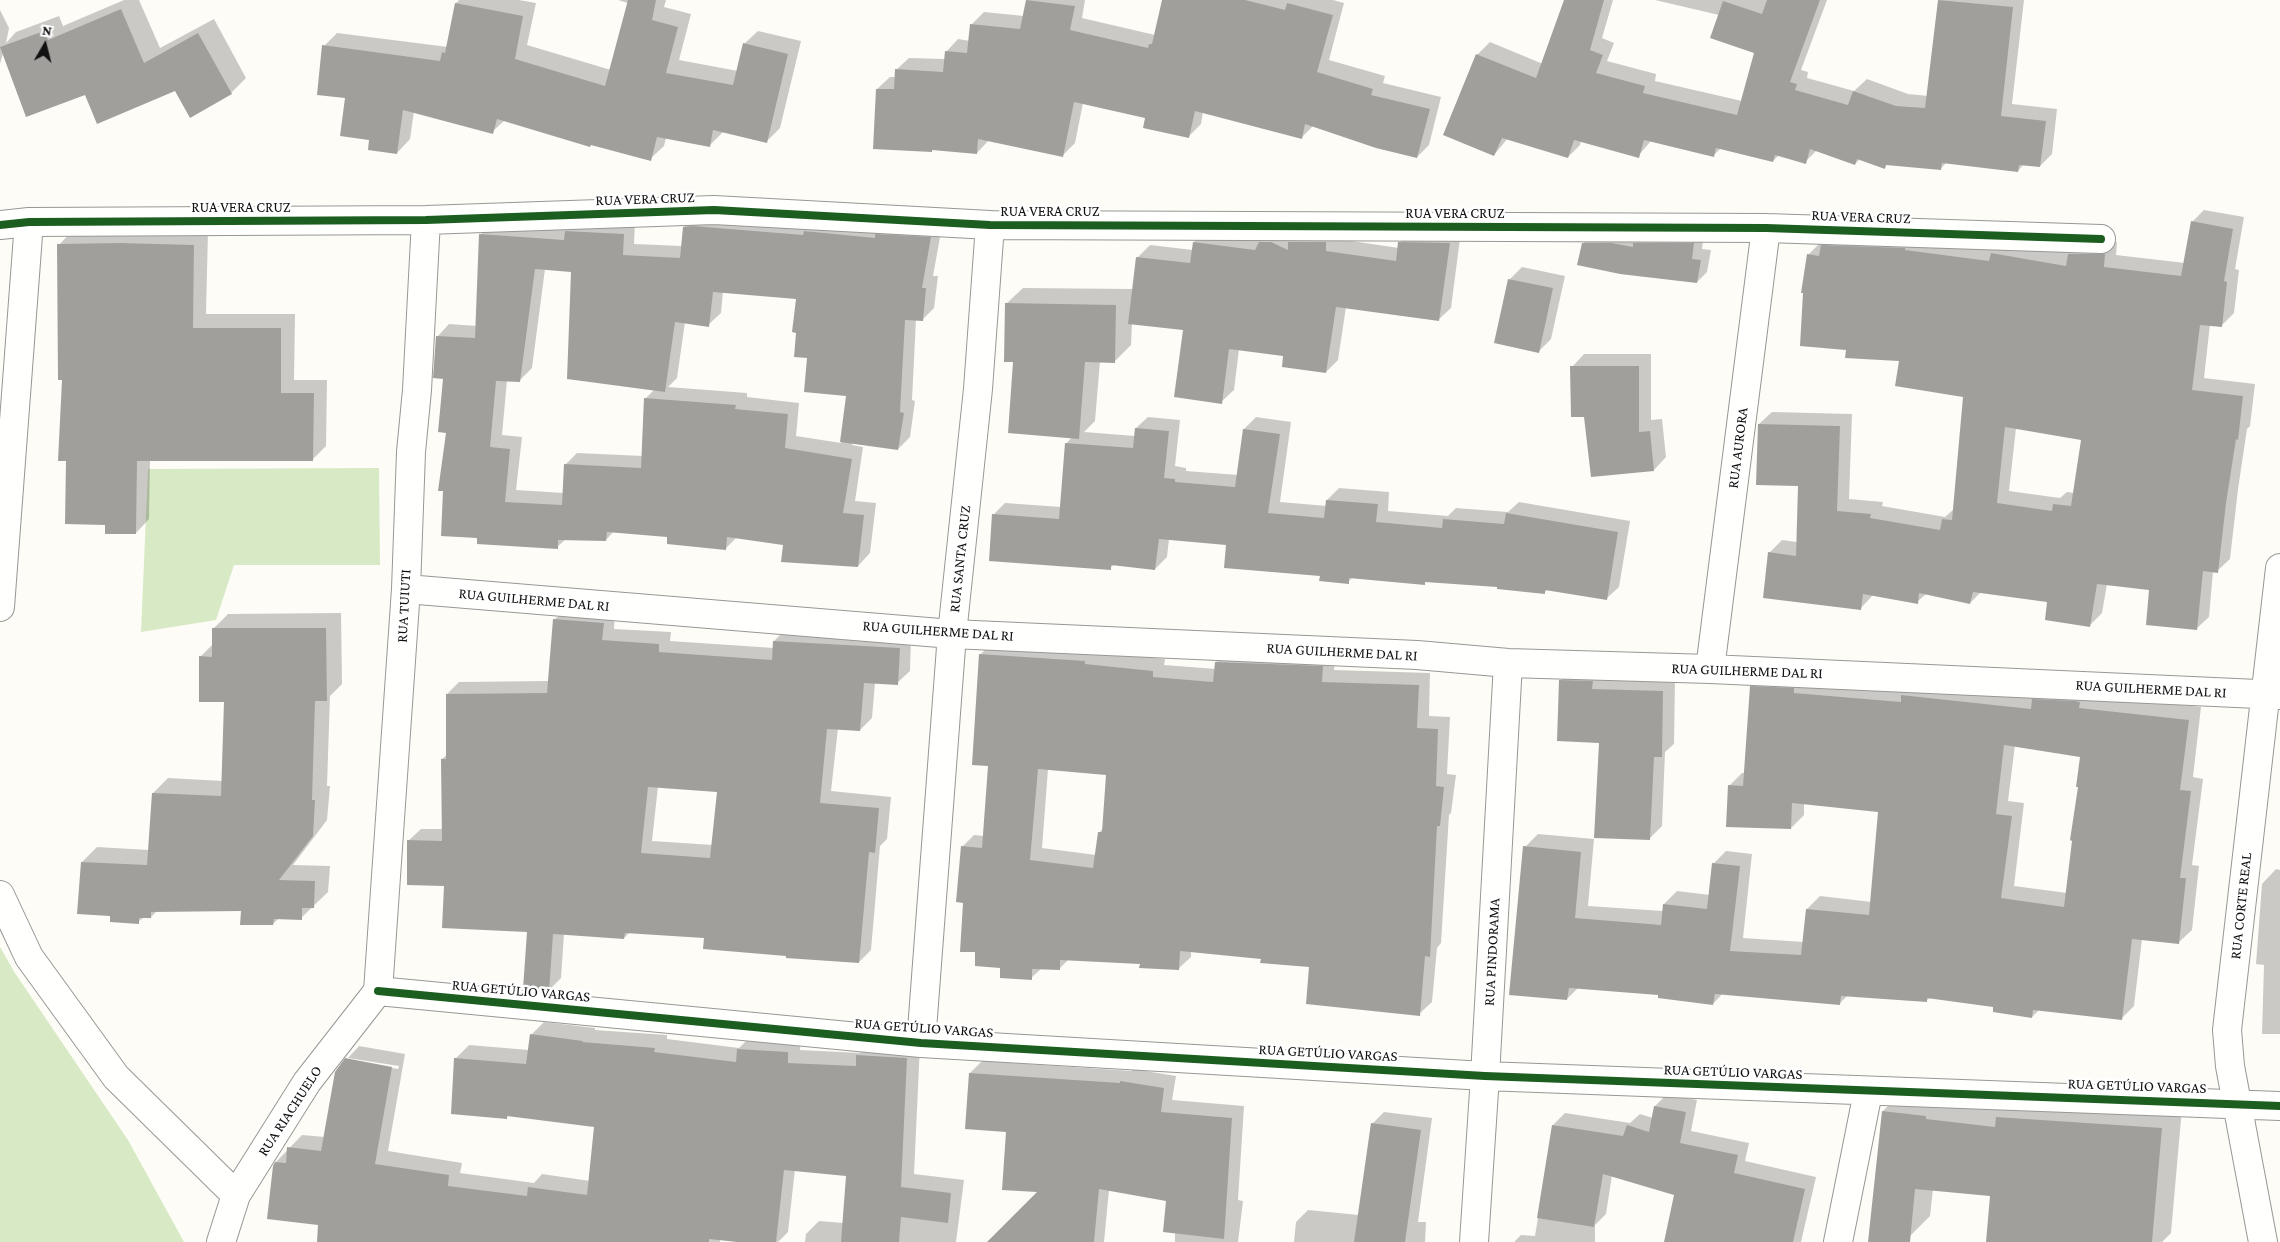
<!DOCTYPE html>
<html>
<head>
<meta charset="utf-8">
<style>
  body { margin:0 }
  #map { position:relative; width:2280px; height:1242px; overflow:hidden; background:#fdfcf7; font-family:"Crimson Pro",serif }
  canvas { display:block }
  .north { position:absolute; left:20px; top:20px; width:50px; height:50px; -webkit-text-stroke:4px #fff; paint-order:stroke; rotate:8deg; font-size:14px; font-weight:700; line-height:20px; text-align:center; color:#111 }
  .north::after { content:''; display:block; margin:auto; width:18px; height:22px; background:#111; clip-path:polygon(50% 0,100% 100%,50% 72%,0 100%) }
</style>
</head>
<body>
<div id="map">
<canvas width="2280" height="1242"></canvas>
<div class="north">N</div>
</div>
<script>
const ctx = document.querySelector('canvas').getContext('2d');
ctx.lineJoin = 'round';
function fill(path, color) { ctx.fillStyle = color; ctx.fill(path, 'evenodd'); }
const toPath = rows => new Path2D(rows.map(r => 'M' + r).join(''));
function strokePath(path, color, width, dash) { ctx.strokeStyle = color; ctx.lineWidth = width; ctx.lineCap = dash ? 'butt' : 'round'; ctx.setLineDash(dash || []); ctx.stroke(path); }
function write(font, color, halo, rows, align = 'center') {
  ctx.font = font + ' "Crimson Pro",serif'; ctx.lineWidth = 5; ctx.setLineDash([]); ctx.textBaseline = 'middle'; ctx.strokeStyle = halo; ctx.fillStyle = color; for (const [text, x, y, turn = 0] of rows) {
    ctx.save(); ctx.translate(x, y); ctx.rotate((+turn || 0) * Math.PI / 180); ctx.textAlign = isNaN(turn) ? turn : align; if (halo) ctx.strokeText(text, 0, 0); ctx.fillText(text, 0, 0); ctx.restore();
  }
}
const forest = toPath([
  [379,468,380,565,234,565,216,620,141,632,148,469],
  [0,947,15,973,128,1140,184,1242,0,1242]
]);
const shadow = toPath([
  [124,0,139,0,160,48,214,19,246,78,231,93,175,89,85,93,3,53,0,64,0,10,9,28,6,43,16,32,59,16,63,26],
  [459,0,519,0,536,3,527,45,611,70,628,3,618,0,666,0,664,7,691,14,679,60,738,71,744,44,758,31,801,41,780,128,766,142,723,132,709,146,666,138,664,146,650,159,505,120,492,132,414,111,410,139,397,153,347,97,324,46,337,33,448,47,456,3],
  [1027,0,1085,0,1082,18,1155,35,1164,0,1333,0,1344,3,1329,60,1385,76,1383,83,1441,97,1429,145,1417,157,1313,126,1301,138,1203,112,1201,124,1188,137,1147,117,1083,103,1075,143,1062,156,989,140,977,153,933,149,931,151,877,89,890,77,896,77,896,70,909,58,945,59,946,52,958,39,970,41,971,25,984,12,1024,16],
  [1565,0,1613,0,1602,38,1614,43,1607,61,1656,74,1655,81,1742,101,1756,53,1719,15,1655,0,1827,0,1801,70,1808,72,1807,78,1854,91,1867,79,1908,94,1928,96,1940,0,2024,0,2012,104,2057,109,2052,154,2040,166,2024,164,2018,171,1947,162,1941,168,1888,164,1884,167,1860,159,1855,164,1817,150,1805,162,1779,155,1773,161,1721,148,1714,155,1651,141,1638,156,1581,140,1580,145,1568,157,1508,138,1494,155,1477,55,1490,42,1543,64],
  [2204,210,2244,217,2235,269,2239,270,2234,313,2221,326,2210,324,2204,378,2255,384,2250,426,2247,429,2238,489,2230,559,2217,571,2213,571,2209,617,2196,629,2150,588,2107,584,2102,613,2090,625,2049,601,1981,592,1970,603,1926,594,1917,602,1873,595,1860,609,1769,553,1782,540,1797,542,1800,485,1759,424,1772,412,1852,414,1849,499,1883,502,1882,506,1945,517,1954,509,1964,396,1901,360,1847,349,1808,255,1820,243,2004,241,2071,252,2081,242,2117,242,2116,255,2185,263,2192,222],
  [2016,428,2083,439,2075,493,2067,492,2060,498,2009,491],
  [696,215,942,226,933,276,938,276,934,308,922,320,916,319,912,400,915,401,910,437,898,449,853,443,852,445,863,447,855,501,876,503,870,553,858,566,784,544,737,537,725,549,669,536,614,531,606,540,566,539,557,547,478,543,447,432,444,377,437,337,449,324,477,326,481,234,493,222,635,222,634,244,682,246,684,227],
  [545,269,572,271,655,389,645,399,643,456,577,453,565,465,564,493,516,490,522,437,502,435,507,380,520,380,532,368],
  [723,291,798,298,808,357,847,395,841,443,796,436,799,403,747,397,747,393,668,387,677,378,685,322,708,325,721,313],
  [1206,230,1338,239,1399,248,1400,243,1412,230,1461,231,1451,308,1438,320,1346,307,1338,360,1326,372,1285,355,1239,349,1234,390,1221,402,1185,329,1132,323,1131,345,1115,361,1100,361,1095,421,1084,432,1135,436,1136,428,1148,417,1180,420,1175,466,1186,468,1186,471,1238,475,1244,429,1256,417,1291,422,1280,502,1327,506,1327,500,1339,488,1389,492,1388,511,1448,516,1456,508,1508,512,1519,502,1630,521,1619,587,1607,598,1548,589,1544,593,1499,586,1427,580,1424,584,1353,577,1348,582,1227,544,1169,539,1167,557,1155,569,1115,564,1110,568,993,515,1005,503,1061,507,1066,444,1072,437,1015,360,1006,304,1023,288,1134,289,1138,257,1150,245,1193,250,1194,242],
  [72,231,208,231,206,314,295,314,294,380,327,380,326,446,312,460,150,460,149,519,136,533,106,523,67,460,59,245],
  [1593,233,1704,234,1702,249,1711,250,1707,272,1697,282,1583,244],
  [1522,267,1565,276,1551,339,1539,351,1509,280],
  [1584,354,1651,354,1651,420,1662,419,1666,457,1654,470,1585,416,1572,367],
  [567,608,615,611,614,629,671,632,670,641,774,648,774,641,786,629,911,637,910,671,897,683,875,682,872,718,860,730,838,728,831,791,891,797,887,839,880,846,871,950,859,962,787,955,705,937,630,932,624,938,564,934,561,978,549,990,528,931,446,884,408,841,421,829,443,829,442,759,448,754,447,694,459,682,550,681,554,620],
  [658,786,718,791,713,845,652,841],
  [341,613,342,684,330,696,327,786,330,786,327,820,293,865,330,866,328,892,301,918,279,918,273,924,242,910,157,911,151,917,144,917,138,922,111,914,82,862,97,847,149,850,153,793,168,778,223,781,226,701,200,657,213,644,213,629,228,614],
  [992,642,1165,659,1164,665,1216,669,1216,662,1228,650,1335,655,1334,670,1430,673,1429,716,1450,717,1447,774,1456,775,1451,813,1449,815,1441,943,1437,948,1432,1002,1419,1014,1310,966,1262,958,1191,951,1191,957,1178,969,1141,963,1069,959,1059,969,1042,968,1031,978,1002,966,977,951,964,901,962,847,974,835,984,836,990,765,980,655],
  [1048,769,1107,774,1104,827,1099,833,1096,855,1042,848],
  [1573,668,1675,679,1674,744,1665,752,1662,826,1649,839,1600,741,1560,681],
  [1764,674,2091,695,2201,707,2193,777,2203,779,2192,865,2199,866,2192,930,2179,942,2142,939,2134,1006,2121,1019,2039,1010,2032,1017,1995,1006,1930,998,1926,1001,1848,995,1840,1003,1723,993,1713,1004,1660,994,1578,988,1567,999,1525,847,1538,834,1594,839,1588,906,1663,911,1664,904,1677,891,1710,895,1713,864,1726,851,1752,854,1743,938,1804,942,1807,909,1820,896,1872,902,1879,811,1804,803,1804,815,1791,828,1729,786,1742,773,1745,773,1751,687],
  [2015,745,2081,756,2080,786,2067,893,2014,886,2024,803,2008,801],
  [2276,869,2280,870,2280,1034,2262,1034,2264,965,2256,964,2262,884],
  [544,1022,595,1028,595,1030,667,1035,667,1039,739,1048,751,1036,801,1040,800,1050,860,1053,871,1043,920,1045,914,1174,964,1180,956,1242,805,1242,806,1234,819,1221,844,1223,847,1175,795,1169,788,1232,778,1242,748,1242,720,1239,720,1242,318,1242,319,1224,276,1162,302,1135,325,1137,347,1058,347,1060,398,1069,399,1066,348,1058,359,1046,405,1054,388,1151,462,1163,460,1173,534,1183,542,1174,590,1181,595,1126,509,1115,507,1117,455,1059,469,1045,529,1050,531,1035],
  [982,1061,1132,1071,1133,1069,1176,1076,1172,1100,1244,1106,1238,1200,1243,1201,1238,1242,1175,1242,1175,1233,1168,1200,1109,1190,1104,1242,989,1242,1040,1191,1007,1131,970,1073],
  [1903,1091,2182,1108,2171,1233,2162,1242,1987,1242,1991,1195,1933,1189,1930,1216,1909,1237,1883,1111],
  [1667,1094,1697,1100,1691,1131,1749,1143,1745,1161,1816,1177,1801,1242,1665,1242,1675,1194,1612,1175,1606,1214,1595,1225,1595,1242,1514,1242,1521,1235,1535,1236,1553,1125,1565,1113,1630,1123,1640,1114,1653,1118,1655,1106],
  [1384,1112,1432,1118,1418,1222,1426,1222,1425,1242,1294,1242,1296,1222,1308,1210,1359,1215,1372,1124]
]);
const building = toPath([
  [628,0,656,0,652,20,678,27,666,73,733,85,743,43,788,54,767,143,713,130,710,147,657,137,651,161,591,145,590,147,497,119,493,134,403,110,397,154,368,150,369,140,340,136,345,98,317,95,322,45,440,61,442,52,445,53,455,3,523,16,515,59,605,86],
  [1026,0,1075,6,1070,30,1148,48,1149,44,1152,44,1162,0,1245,0,1285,10,1287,3,1333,15,1317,72,1373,89,1371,95,1430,109,1417,158,1376,148,1305,124,1302,139,1195,111,1189,138,1143,128,1145,118,1074,102,1063,157,978,139,977,154,932,150,932,152,873,149,876,89,894,89,895,69,943,72,945,51,967,53,970,24,1020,29],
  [1564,0,1604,0,1590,50,1603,55,1596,73,1645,86,1643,93,1737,115,1754,53,1710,38,1723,1,1762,14,1767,0,1820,0,1790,82,1797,84,1795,90,1848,105,1853,91,1896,106,1925,108,1938,0,2013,7,2001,116,2046,121,2040,167,2019,165,2018,172,1942,163,1941,170,1886,165,1885,169,1857,159,1855,165,1810,149,1806,164,1775,155,1773,162,1716,148,1714,157,1644,140,1639,158,1574,140,1568,158,1502,138,1494,156,1443,135,1476,54,1536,78],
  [121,9,144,63,198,33,232,94,190,118,175,91,97,124,85,95,26,117,0,47,44,31,48,40],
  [2191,221,2233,229,2224,281,2227,282,2222,327,2200,325,2192,390,2243,396,2238,440,2236,439,2226,503,2218,573,2203,571,2197,630,2146,625,2149,590,2097,584,2090,627,2045,620,2047,602,1973,592,1970,604,1919,593,1918,604,1863,594,1861,610,1763,598,1768,552,1796,556,1798,486,1756,485,1758,424,1840,426,1837,511,1871,514,1870,518,1940,530,1942,519,1952,520,1963,397,1895,386,1899,361,1845,358,1846,350,1800,346,1803,293,1801,293,1807,254,1819,256,1821,245,1905,248,1905,250,1989,261,1991,253,2066,266,2068,254,2105,254,2104,267,2181,276],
  [2005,427,2081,440,2071,506,2053,504,2052,511,1997,503],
  [693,226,803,235,804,231,875,238,875,234,931,237,922,288,926,288,923,321,905,320,900,412,904,413,898,450,840,442,846,396,804,392,807,358,794,357,796,333,792,332,796,299,713,292,709,327,675,322,665,392,567,379,571,272,535,269,520,382,496,381,490,447,510,449,505,502,562,505,564,464,641,468,644,398,736,405,735,409,788,414,785,448,852,459,843,513,864,515,858,567,781,562,783,545,727,537,726,550,667,544,667,537,607,532,606,541,558,540,558,549,477,544,477,538,441,536,443,491,438,491,446,433,438,432,443,379,433,378,436,336,475,338,479,234,564,240,565,231,624,234,623,255,680,258,683,227],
  [1193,242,1255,250,1259,242,1271,242,1288,250,1288,242,1326,242,1326,251,1396,261,1398,242,1450,243,1439,321,1336,307,1326,373,1282,367,1283,356,1229,349,1222,404,1174,397,1183,330,1128,324,1136,257,1190,263],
  [120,243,194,245,193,328,281,328,281,393,314,393,313,461,137,461,136,534,105,534,105,525,65,524,66,461,58,461,62,380,58,380,57,244],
  [1582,243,1612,243,1633,247,1633,243,1694,243,1692,259,1701,260,1697,283,1620,274,1577,265],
  [1508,279,1553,288,1539,353,1494,343],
  [1005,303,1116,305,1115,363,1085,362,1079,439,1008,433,1013,362,1004,362],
  [1570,366,1639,366,1639,432,1650,431,1654,471,1591,477,1584,417,1571,417],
  [1135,428,1169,431,1164,478,1175,479,1175,482,1235,487,1243,429,1280,434,1268,513,1324,518,1326,500,1378,504,1376,522,1442,528,1443,519,1504,524,1506,513,1618,532,1607,600,1545,590,1545,594,1497,589,1497,587,1425,582,1425,585,1349,578,1349,584,1319,581,1320,576,1224,568,1226,545,1159,539,1155,570,1111,565,1111,570,989,561,992,514,1059,519,1065,443,1133,448],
  [553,619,604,623,602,640,659,644,659,652,772,660,773,641,900,648,898,685,864,683,860,731,827,729,820,803,879,808,875,853,869,852,859,963,786,958,786,956,703,949,704,938,625,933,624,939,553,934,549,992,523,989,527,932,442,928,444,886,407,885,407,840,442,841,441,759,446,759,446,694,547,693],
  [648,787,717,792,710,858,641,853],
  [212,628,326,628,327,701,315,701,312,800,315,800,313,836,279,880,315,881,314,908,302,908,302,920,274,919,273,925,240,925,241,911,151,912,151,918,139,918,139,924,110,922,110,916,77,914,81,862,147,865,152,793,221,796,224,702,199,702,199,656,212,657],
  [979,654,1085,661,1085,664,1153,671,1153,677,1213,682,1215,662,1323,666,1322,682,1419,685,1417,728,1438,729,1436,786,1444,787,1440,826,1437,826,1430,957,1425,956,1420,1016,1306,1004,1309,967,1260,963,1261,959,1180,951,1179,970,1139,968,1140,964,1060,960,1060,970,1032,969,1032,980,1000,978,1000,968,975,966,975,952,960,952,963,903,956,902,961,846,982,848,988,766,972,765],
  [1038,769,1106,775,1102,832,1098,832,1093,868,1030,860],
  [1559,680,1593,681,1592,689,1663,691,1662,757,1654,757,1650,840,1594,838,1599,743,1557,741],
  [1750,686,1794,688,1794,693,1901,702,1901,695,2031,709,2032,699,2074,701,2080,702,2079,708,2189,720,2180,790,2191,791,2180,878,2186,878,2179,944,2132,939,2122,1020,2033,1010,2032,1018,1993,1012,1993,1007,1927,998,1927,1002,1841,996,1840,1005,1715,994,1713,1005,1658,998,1658,995,1569,988,1567,1000,1509,995,1523,846,1581,852,1575,918,1661,925,1663,904,1707,909,1712,863,1740,866,1730,951,1801,955,1806,909,1869,915,1878,812,1792,803,1791,829,1726,827,1728,785,1743,786],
  [2004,745,2080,757,2076,787,2078,787,2070,840,2072,841,2064,907,2001,898,2012,816,1996,814],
  [530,1034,583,1041,582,1042,655,1048,654,1052,736,1062,737,1049,788,1052,788,1063,856,1066,856,1055,907,1058,901,1187,951,1193,948,1223,901,1217,899,1242,841,1242,846,1176,784,1170,776,1242,737,1242,709,1239,709,1242,317,1242,318,1225,267,1219,273,1166,275,1162,286,1163,287,1147,321,1151,335,1072,345,1058,392,1067,375,1164,449,1175,448,1186,527,1196,528,1187,587,1195,594,1127,507,1116,507,1119,451,1114,454,1058,526,1064],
  [969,1073,1120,1083,1120,1081,1164,1088,1161,1112,1232,1118,1224,1239,1163,1232,1166,1201,1099,1189,1094,1242,987,1242,1037,1192,1002,1190,1006,1132,965,1129],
  [1654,1106,1686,1112,1680,1143,1738,1155,1734,1173,1805,1189,1793,1242,1664,1242,1674,1195,1603,1174,1594,1227,1537,1218,1552,1125,1623,1136,1627,1125,1649,1132],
  [1882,1111,1926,1116,1926,1119,1995,1127,1996,1117,2162,1128,2152,1242,1986,1242,1990,1196,1915,1189,1910,1242,1868,1242],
  [1371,1123,1421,1130,1405,1242,1354,1242]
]);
const minor = toPath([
  [0,225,29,222,426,220,714,210,990,225,1766,228,2101,239],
  [406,589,952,634,1417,655,1508,663,1710,669,2280,695],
  [0,607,29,222],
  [1710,669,1766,228],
  [0,895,29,957,116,1077,236,1195],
  [378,991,921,1043,1485,1076,2280,1106],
  [378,991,406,589,411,452,417,390,426,220],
  [921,1043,952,634,978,389,990,225],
  [221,1242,236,1195,307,1082,378,991],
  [1474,1242,1485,1076,1508,663],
  [1838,1242,1868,1092],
  [2263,1242,2230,1066,2227,1030,2280,568]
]);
const cycleway = toPath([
  [0,225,29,222,426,220,714,210,990,225,1766,228,2101,239],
  [378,991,921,1043,1485,1076,2280,1106]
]);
const streetNames = [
  ["RUA VERA CRUZ",645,199,-2],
  ["RUA VERA CRUZ",241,207],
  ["RUA VERA CRUZ",1050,211],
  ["RUA VERA CRUZ",1455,213],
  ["RUA VERA CRUZ",1861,217,2],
  ["RUA AURORA",1738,448,-83],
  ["RUA SANTA CRUZ",960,559,-84],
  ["RUA GUILHERME DAL RI",534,600,5],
  ["RUA TUIUTI",404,606,-87],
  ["RUA GUILHERME DAL RI",938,631,4],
  ["RUA GUILHERME DAL RI",1342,652,3],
  ["RUA GUILHERME DAL RI",1747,671,2],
  ["RUA GUILHERME DAL RI",2151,689,3],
  ["RUA CORTE REAL",2241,906,-84],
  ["RUA PINDORAMA",1492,952,-87],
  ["RUA GETÚLIO VARGAS",521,991,5],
  ["RUA GETÚLIO VARGAS",924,1028,4],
  ["RUA GETÚLIO VARGAS",1328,1053,3],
  ["RUA GETÚLIO VARGAS",1733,1072,2],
  ["RUA GETÚLIO VARGAS",2137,1086,2],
  ["RUA RIACHUELO",290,1111,-57]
];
fill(forest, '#d8eac5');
fill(shadow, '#0003');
fill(building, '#a19f9c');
strokePath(minor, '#979795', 30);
strokePath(minor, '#fffffe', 28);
strokePath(cycleway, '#1b5e20', 8);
write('15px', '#111', '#fff', streetNames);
</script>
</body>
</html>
